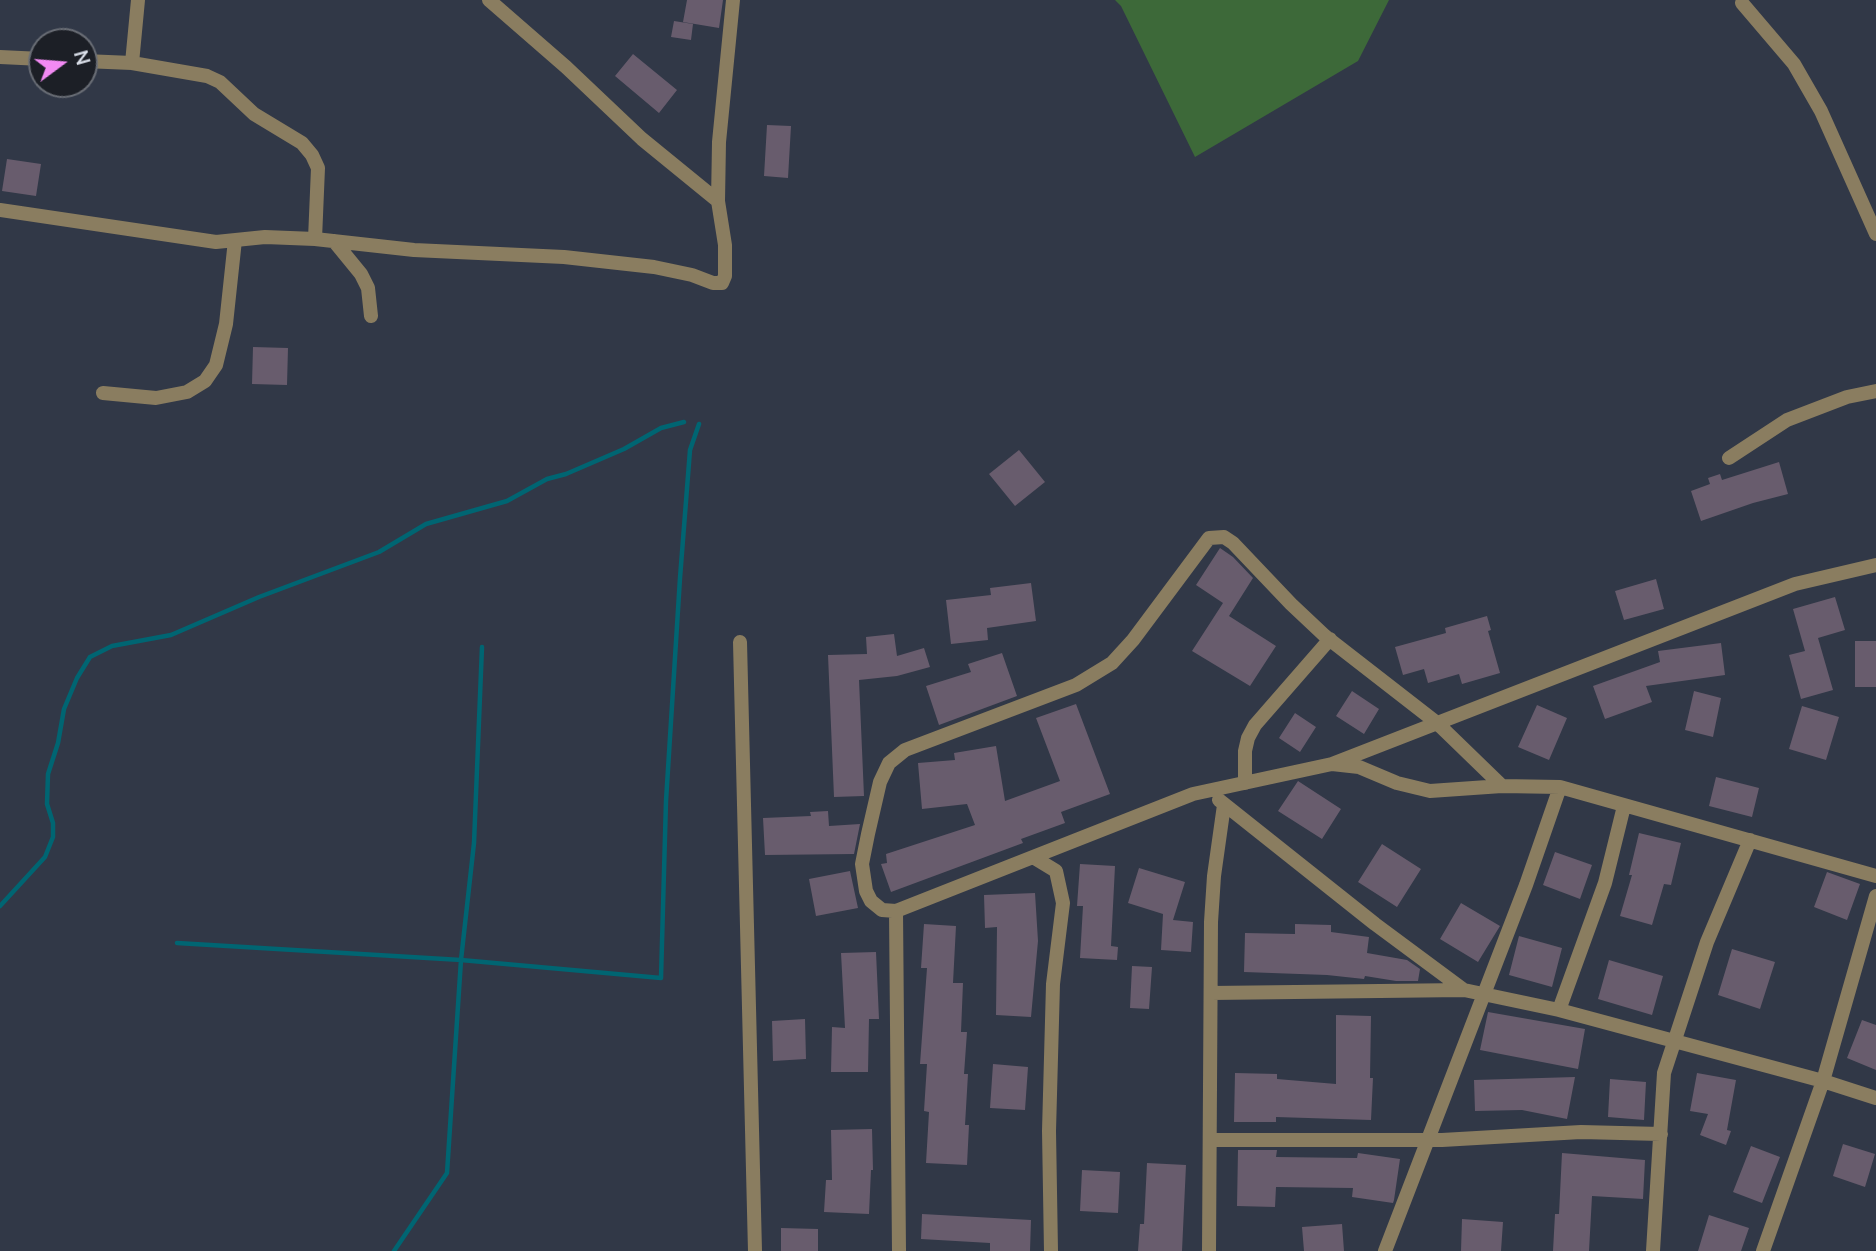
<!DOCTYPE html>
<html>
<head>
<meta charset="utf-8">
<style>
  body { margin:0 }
  #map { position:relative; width:1876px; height:1251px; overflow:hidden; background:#313847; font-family:"Nunito Sans",sans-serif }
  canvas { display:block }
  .north { position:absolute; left:28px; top:28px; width:70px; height:70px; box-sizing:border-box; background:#1c1f26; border:2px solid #696d75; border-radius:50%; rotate:74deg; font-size:19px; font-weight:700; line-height:28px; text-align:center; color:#dce1eb }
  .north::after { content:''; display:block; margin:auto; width:24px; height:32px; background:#f28af3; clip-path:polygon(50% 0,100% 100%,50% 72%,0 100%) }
</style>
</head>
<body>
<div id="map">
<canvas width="1876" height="1251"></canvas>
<div class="north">N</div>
</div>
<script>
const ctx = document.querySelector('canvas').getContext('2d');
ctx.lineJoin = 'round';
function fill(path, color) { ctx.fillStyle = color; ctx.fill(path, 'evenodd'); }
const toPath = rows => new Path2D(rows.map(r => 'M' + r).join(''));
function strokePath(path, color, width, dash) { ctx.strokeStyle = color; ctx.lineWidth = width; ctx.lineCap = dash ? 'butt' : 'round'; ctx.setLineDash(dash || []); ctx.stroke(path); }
const green = toPath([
  [1115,0,1389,0,1358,61,1195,157,1121,6]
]);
const stream = toPath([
  [0,906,45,857,53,837,53,823,47,804,48,774,58,743,64,709,77,678,90,657,112,646,171,635,259,597,379,552,426,524,507,501,547,479,566,474,624,449,661,428,684,422],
  [177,943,461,960,661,978,666,801,680,578,690,450,699,424],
  [394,1251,447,1173,461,960,474,843,482,647]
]);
const building = toPath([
  [687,0,723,0,719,28,683,22],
  [674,21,693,24,691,40,671,37],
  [633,54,677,90,659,113,615,76],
  [767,125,791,126,788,178,764,176],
  [7,159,41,164,36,196,2,191],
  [253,347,288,348,287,385,252,384],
  [1019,450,1045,482,1015,506,989,474],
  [1779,462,1788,494,1753,503,1701,521,1691,491,1710,484,1708,478,1720,474,1722,480],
  [1220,548,1233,557,1253,578,1229,616,1276,646,1250,686,1192,651,1223,603,1196,585],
  [1656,579,1664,609,1624,620,1615,591],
  [1031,583,1036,621,987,628,988,640,951,644,946,600,991,595,990,588],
  [1835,597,1845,630,1818,638,1833,690,1801,699,1789,655,1805,651,1793,609],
  [1487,616,1491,630,1488,631,1500,673,1462,684,1459,674,1428,683,1424,669,1403,675,1395,647,1446,633,1445,628],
  [894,634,897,656,924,648,930,667,897,676,859,680,864,796,834,797,828,655,867,654,866,637],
  [1855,641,1876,641,1876,687,1855,687],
  [1721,643,1725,675,1646,686,1652,702,1605,719,1593,686,1660,662,1658,651],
  [1002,653,1017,696,939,725,926,686,971,672,968,664],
  [1352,691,1379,709,1364,734,1336,716],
  [1694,691,1721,698,1713,737,1685,730],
  [1076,704,1110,794,1061,812,1065,823,1021,839,1023,843,891,892,881,864,887,863,886,854,975,825,967,804,922,809,918,763,955,760,954,753,996,746,1005,801,1060,781,1036,718],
  [1537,705,1567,718,1549,760,1518,747],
  [1802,706,1839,717,1826,760,1789,749],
  [1295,713,1316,727,1300,752,1279,738],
  [1716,777,1759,788,1752,817,1709,806],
  [1298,781,1341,809,1322,839,1278,811],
  [828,811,829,826,860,824,854,854,765,855,763,818,811,816,810,812],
  [1639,833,1681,843,1671,885,1664,884,1652,925,1620,916,1632,875,1629,875],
  [1382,844,1421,869,1397,907,1358,882],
  [1555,852,1592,865,1580,899,1543,885],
  [1080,864,1115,866,1111,946,1118,947,1117,960,1080,958,1083,906,1077,906],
  [1139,868,1185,882,1173,920,1193,922,1191,952,1161,950,1163,914,1128,903],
  [850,871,858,908,816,916,809,879],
  [1827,872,1860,884,1847,920,1814,907],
  [1035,893,1038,941,1031,1017,996,1015,997,927,985,928,984,895],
  [1461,903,1500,926,1478,962,1440,939],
  [924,924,956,926,953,983,963,983,961,1032,967,1032,964,1074,968,1074,965,1125,969,1125,967,1165,926,1163,929,1112,924,1111,927,1064,920,1064,927,968,921,968],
  [1295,924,1331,925,1331,932,1369,937,1367,953,1407,960,1420,969,1418,981,1396,981,1365,976,1364,979,1327,975,1244,972,1245,933,1295,934],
  [1519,936,1562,948,1552,987,1509,975],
  [1732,949,1775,962,1760,1009,1718,995],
  [876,952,879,1019,869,1019,868,1072,831,1072,832,1027,845,1028,841,953],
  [1609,960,1663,976,1652,1015,1598,999],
  [1132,966,1152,967,1149,1009,1130,1008],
  [1488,1012,1585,1029,1578,1069,1480,1050],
  [1336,1015,1371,1016,1370,1078,1373,1078,1371,1120,1276,1117,1276,1122,1234,1122,1235,1073,1277,1074,1277,1079,1336,1084],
  [805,1019,806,1059,773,1061,772,1021],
  [1862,1020,1876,1025,1876,1070,1847,1058],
  [993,1064,1028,1067,1025,1110,990,1108],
  [1697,1073,1736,1080,1727,1130,1731,1131,1726,1145,1700,1135,1708,1114,1690,1111],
  [1575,1077,1567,1119,1522,1110,1475,1111,1474,1080],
  [1610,1079,1646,1082,1644,1120,1608,1117],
  [872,1129,873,1170,871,1170,869,1214,824,1212,826,1180,832,1180,831,1130],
  [1843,1144,1875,1154,1865,1187,1833,1176],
  [1751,1146,1780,1157,1762,1203,1733,1192],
  [1238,1150,1277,1150,1276,1157,1357,1158,1358,1153,1400,1159,1394,1200,1393,1203,1352,1197,1353,1188,1276,1187,1275,1207,1237,1206],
  [1562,1153,1645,1160,1643,1199,1592,1196,1589,1251,1553,1251,1555,1214,1559,1214],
  [1147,1163,1186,1165,1182,1251,1138,1251,1140,1224,1144,1224],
  [1082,1170,1120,1172,1118,1213,1080,1211],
  [922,1214,1031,1220,1030,1251,990,1251,990,1243,921,1239],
  [1709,1215,1749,1228,1741,1251,1698,1251],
  [1462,1219,1503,1222,1501,1251,1461,1251],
  [1342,1224,1344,1251,1304,1251,1302,1227],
  [781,1228,818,1229,818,1251,781,1251]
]);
const street = toPath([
  [1742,3,1794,64,1821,111,1876,234],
  [0,57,42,59],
  [84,61,132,63,207,76,220,82,254,114,302,143,312,155,318,168,315,239],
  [132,63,138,0],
  [718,201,719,142,733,0],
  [0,210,216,242,265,237,315,239,414,250,564,257,654,267,692,275,713,283,722,283,725,276,725,245,718,201,642,139,566,67,489,0],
  [334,241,361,274,368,288,371,316],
  [103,393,156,398,187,392,205,381,216,365,226,324,235,240],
  [1729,458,1787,420,1847,397,1876,391],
  [740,642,755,1251],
  [1332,764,1795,584,1876,565],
  [1245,783,1245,751,1248,738,1255,725,1330,639],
  [1219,800,1375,924,1464,990],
  [1033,857,1193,794,1332,764,1359,767,1397,783,1430,791,1502,786],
  [896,911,899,1251],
  [1211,993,1464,990,1559,1010,1823,1081,1876,1098],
  [1559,1010,1605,883,1624,806],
  [1210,1140,1442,1140,1581,1132,1661,1134],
  [1051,1251,1049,1131,1053,984,1063,903,1056,871,1033,857,896,911,882,910,871,901,866,891,862,864,868,834,880,782,889,763,905,750,1076,685,1112,663,1133,640,1209,538,1224,537,1233,543,1291,604,1325,636,1437,723,1502,786,1560,787,1876,876],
  [1209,1251,1211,922,1214,876,1224,805],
  [1385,1251,1526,885,1560,787],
  [1653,1251,1664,1073,1707,942,1750,840],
  [1763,1251,1823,1081,1876,896]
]);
fill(green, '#3d6939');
strokePath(stream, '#006572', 4.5);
fill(building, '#685c6d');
strokePath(street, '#8a7d60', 14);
</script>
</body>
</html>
